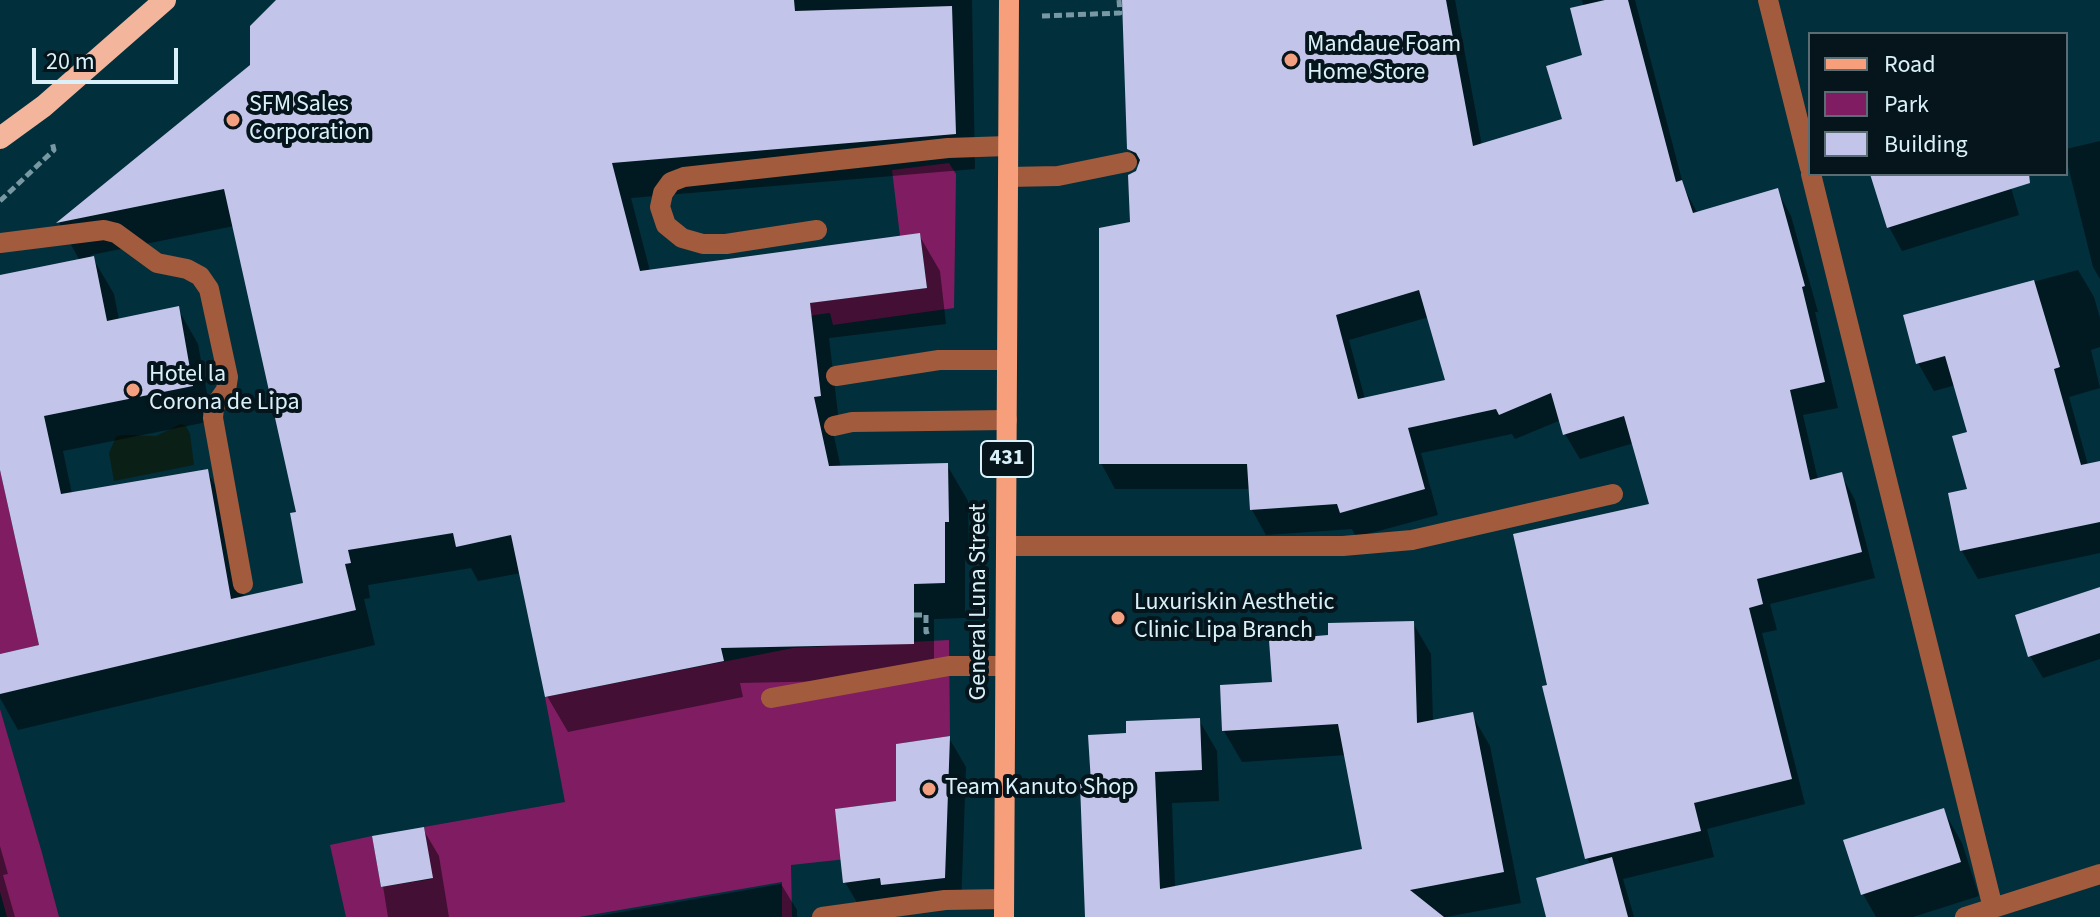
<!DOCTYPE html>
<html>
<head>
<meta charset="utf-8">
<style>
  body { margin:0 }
  #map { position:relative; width:2100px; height:917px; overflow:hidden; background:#022f3c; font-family:"Source Sans 3",sans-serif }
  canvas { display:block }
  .legend { position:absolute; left:1808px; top:32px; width:260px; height:144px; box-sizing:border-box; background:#05151b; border:2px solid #5b6d74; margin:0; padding:10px 14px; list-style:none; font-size:24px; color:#dbf1fa }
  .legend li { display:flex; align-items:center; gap:16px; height:40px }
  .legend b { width:40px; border:2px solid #5b6d74 }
  .scale { position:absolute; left:32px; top:48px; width:146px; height:36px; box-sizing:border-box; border:4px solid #dbf1fa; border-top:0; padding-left:10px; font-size:24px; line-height:28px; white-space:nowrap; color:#dbf1fa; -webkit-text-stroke:6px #05151b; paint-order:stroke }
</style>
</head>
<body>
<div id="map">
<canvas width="2100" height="917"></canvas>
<ul class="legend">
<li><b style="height:10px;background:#f79f7a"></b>Road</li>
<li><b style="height:22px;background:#801d62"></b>Park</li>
<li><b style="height:22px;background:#c3c4e9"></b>Building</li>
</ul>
<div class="scale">20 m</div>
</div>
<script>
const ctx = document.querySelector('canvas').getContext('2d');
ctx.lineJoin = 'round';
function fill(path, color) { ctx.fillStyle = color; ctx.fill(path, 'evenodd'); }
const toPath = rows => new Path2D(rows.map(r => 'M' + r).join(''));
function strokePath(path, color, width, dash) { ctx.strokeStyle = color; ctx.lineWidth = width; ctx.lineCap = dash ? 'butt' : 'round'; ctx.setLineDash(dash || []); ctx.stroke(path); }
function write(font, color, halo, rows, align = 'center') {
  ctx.font = font + ' "Source Sans 3",sans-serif'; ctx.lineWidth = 8; ctx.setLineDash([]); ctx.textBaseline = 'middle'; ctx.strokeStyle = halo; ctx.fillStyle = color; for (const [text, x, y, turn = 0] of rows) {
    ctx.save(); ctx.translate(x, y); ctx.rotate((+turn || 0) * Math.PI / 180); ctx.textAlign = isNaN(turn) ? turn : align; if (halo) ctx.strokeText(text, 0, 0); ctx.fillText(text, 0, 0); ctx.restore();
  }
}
const green = toPath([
  [949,163,956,174,954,308,833,325,830,313,752,323,715,315,927,288,920,234,900,236,892,170],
  [0,470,39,645,0,654],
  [949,640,950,736,896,744,896,801,836,809,840,852,874,856,791,865,792,917,782,917,782,882,579,917,346,917,330,845,372,836,381,887,432,879,424,827,565,802,545,697,793,648],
  [0,709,42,853,59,917,7,917,0,892]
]);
const water = toPath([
  [181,424,186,426,190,434,194,465,114,481,109,453,116,437,123,435,156,436]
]);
const shadow = toPath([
  [279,0,972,0,975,169,631,198,650,271,919,235,940,271,946,324,829,338,840,431,833,432,841,468,947,465,968,501,969,557,965,558,965,618,934,619,934,679,740,683,743,697,568,732,547,696,521,573,478,581,471,568,368,585,370,598,364,599,375,645,18,730,0,698,0,656,41,647,0,463,0,277,80,261,59,223,252,66],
  [234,226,298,514,305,584,244,598,227,507,207,471,72,494,63,451,212,421,198,344,178,309,119,320,114,294,91,255],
  [1124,0,1455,0,1482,146,1565,121,1584,57,1584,7,1582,0,1635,0,1684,188,1698,214,1777,190,1791,216,1818,312,1815,312,1838,408,1803,415,1818,480,1841,474,1855,500,1875,578,1770,604,1777,630,1762,633,1805,804,1707,829,1714,857,1623,879,1634,917,1548,917,1591,865,1587,858,1549,686,1651,506,1634,443,1580,459,1565,434,1561,420,1515,439,1512,434,1421,453,1438,515,1356,537,1352,529,1266,535,1252,510,1250,489,1115,489,1101,463,1140,167,1129,149],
  [1429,317,1448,381,1365,399,1349,340],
  [2100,141,2100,279,2093,267,2066,158,2066,149],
  [1872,174,2007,174,2019,215,1902,251,1889,227],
  [2078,270,2094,297,2100,318,2100,347,2091,350,2100,388,2069,397,2088,465,2100,463,2100,553,1978,579,1962,551,1950,495,1969,491,1970,434,1956,385,1934,391,1918,363,1905,316],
  [2100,589,2100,659,2043,678,2030,656],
  [1413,623,1431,654,1433,722,1472,715,1490,746,1521,903,1446,917,1087,917,1093,785,1128,735,1199,720,1217,751,1219,801,1172,803,1175,888,1364,851,1346,755,1242,762,1224,731,1330,637],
  [949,738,966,767,961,907,862,911,845,882,898,802],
  [1943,810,1962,843,1979,896,1913,917,1876,917,1863,894],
  [423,829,439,856,449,917,388,917,375,837],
  [0,846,8,874,3,875,15,917,0,917],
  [781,884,797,910,797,917,593,917]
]);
const building = toPath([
  [276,0,794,0,795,11,952,6,956,134,612,163,640,271,920,233,927,288,810,303,821,396,814,397,829,466,948,463,949,522,945,522,945,583,914,584,914,644,721,648,724,661,545,697,511,535,456,547,453,533,348,550,351,563,345,564,356,610,0,694,0,654,39,645,0,470,0,275,94,256,107,321,179,306,193,386,44,416,61,494,208,469,231,599,303,583,290,513,296,512,224,189,56,223,250,65,250,26],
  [1122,0,1446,0,1473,146,1562,119,1546,66,1582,55,1570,8,1605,0,1628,0,1676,182,1682,180,1693,213,1778,188,1805,286,1802,287,1825,382,1790,390,1810,480,1842,472,1862,552,1757,579,1763,604,1749,608,1792,779,1694,803,1701,831,1585,859,1542,686,1547,685,1513,534,1649,504,1624,416,1563,435,1551,393,1499,415,1496,409,1408,428,1425,489,1340,513,1337,504,1250,510,1247,464,1099,464,1099,228,1130,222,1128,175,1136,171,1140,160,1136,153,1127,149],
  [1419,290,1445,380,1358,399,1336,315],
  [1870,174,2029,174,2030,183,1887,228],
  [2034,280,2060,367,2054,369,2081,465,2100,461,2100,522,1960,551,1948,493,1967,489,1952,436,1967,432,1945,356,1916,364,1903,315],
  [2100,587,2100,633,2028,657,2015,615],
  [1414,621,1417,723,1473,712,1504,872,1410,890,1444,917,1085,917,1080,784,1091,783,1088,735,1126,733,1126,721,1200,718,1202,770,1155,772,1160,889,1362,849,1338,724,1222,731,1220,685,1272,682,1269,640,1328,635,1328,623],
  [950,736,945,878,881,885,880,878,843,883,835,809,896,801,896,744],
  [1944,808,1961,862,1861,895,1843,840],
  [424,827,433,878,381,887,372,836],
  [1612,857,1628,917,1546,917,1536,878]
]);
const path = toPath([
  [1042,16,1120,13,1119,0],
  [0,201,54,150,52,142],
  [914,615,926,615,926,632,929,631]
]);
const service = toPath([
  [1008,177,1058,176,1127,162],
  [817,230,726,244,703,244,682,238,666,225,660,207,663,193,671,182,684,177,948,148,1008,146],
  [0,243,104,230,116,233,157,263,187,269,200,276,209,289,228,377,226,390,214,407,213,418,243,584],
  [836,376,939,360,1007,360],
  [834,426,852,422,1007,420],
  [771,698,949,666,1005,666],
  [822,917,945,900,1004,899]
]);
const minor = toPath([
  [1768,0,1810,168],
  [1811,174,1993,908],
  [1006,546,1343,546,1412,540,1613,494],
  [1965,917,2100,874]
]);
const primary = toPath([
  [1004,917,1009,0]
]);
const trunk = toPath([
  [0,138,44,106,165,0]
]);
const markers = [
  [1291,60,8,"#f2a07f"],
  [233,120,8,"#f2a07f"],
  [133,390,8,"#f2a07f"],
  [1118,618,8,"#f2a07f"],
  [929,789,8,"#f2a07f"]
];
const shields = [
  [1007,459,52]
];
const shieldNames = [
  ["431",1007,459]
];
const poiNames = [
  ["Mandaue Foam",1307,46],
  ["Home Store",1307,74],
  ["SFM Sales",249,106],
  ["Corporation",249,134],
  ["Hotel la",149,376],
  ["Corona de Lipa",149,404],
  ["Luxuriskin Aesthetic",1134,604],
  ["Clinic Lipa Branch",1134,632],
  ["Team Kanuto Shop",945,789]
];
const streetNames = [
  ["General Luna Street",980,602,-90]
];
fill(green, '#801d62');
fill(water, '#0a2017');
fill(shadow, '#0007');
fill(building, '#c3c4e9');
strokePath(path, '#7898a3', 5, [8, 4]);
strokePath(service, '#a25b3d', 20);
strokePath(minor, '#a25b3d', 20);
strokePath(primary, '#f79f7a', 20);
strokePath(trunk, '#f3b59c', 22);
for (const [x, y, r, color] of markers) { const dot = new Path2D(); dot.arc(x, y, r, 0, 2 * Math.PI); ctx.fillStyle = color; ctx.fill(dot); strokePath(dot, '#05151b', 3); }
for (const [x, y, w] of shields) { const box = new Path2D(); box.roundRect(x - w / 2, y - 18, w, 36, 6); ctx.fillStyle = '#05151b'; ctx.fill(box); strokePath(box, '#dbf1fa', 2); }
write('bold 22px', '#dbf1fa', null, shieldNames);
write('24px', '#dbf1fa', '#05151b', poiNames, 'left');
write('24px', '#dbf1fa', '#05151b', streetNames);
</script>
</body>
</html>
